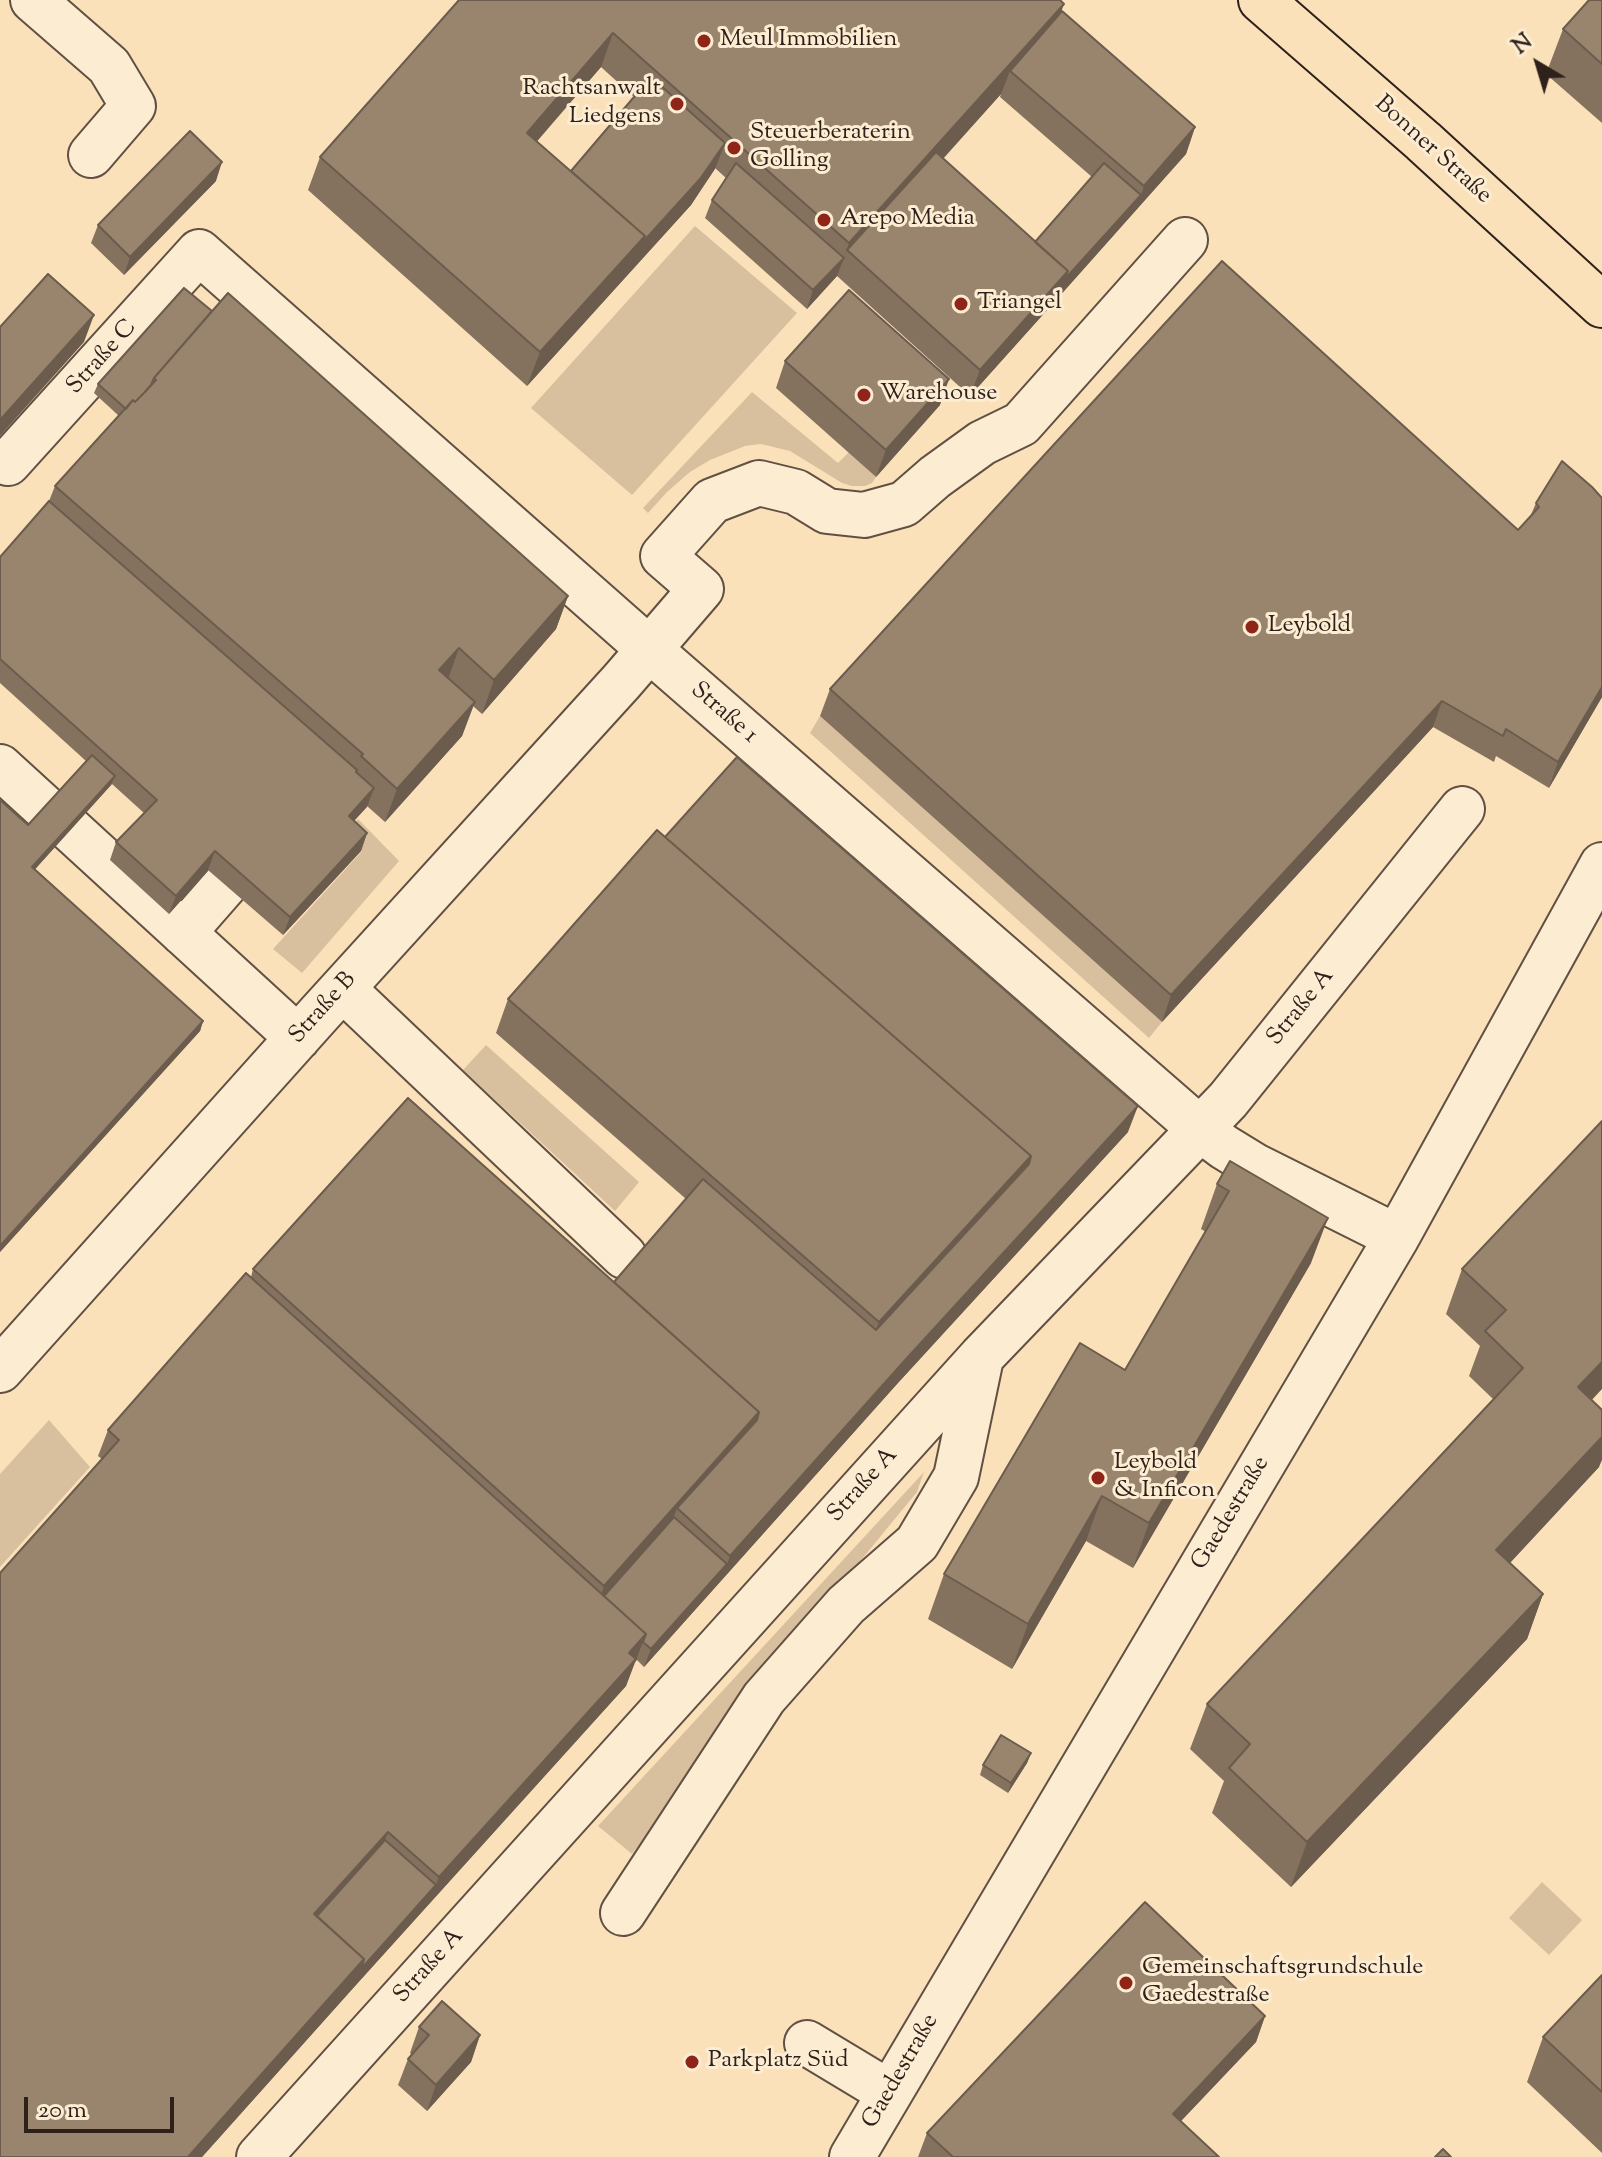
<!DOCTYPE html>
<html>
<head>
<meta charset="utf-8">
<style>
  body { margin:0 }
  #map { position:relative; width:1602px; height:2157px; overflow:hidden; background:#fbe1ba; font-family:"Sorts Mill Goudy",serif }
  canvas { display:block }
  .north { position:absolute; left:1498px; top:24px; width:80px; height:80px; -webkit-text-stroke:6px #fcecd2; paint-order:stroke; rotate:322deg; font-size:22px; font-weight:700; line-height:32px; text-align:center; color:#2e201b }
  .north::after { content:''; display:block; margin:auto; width:28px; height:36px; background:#2e201b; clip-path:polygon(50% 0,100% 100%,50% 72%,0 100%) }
  .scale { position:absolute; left:24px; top:2097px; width:150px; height:36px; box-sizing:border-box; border:4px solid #2e201b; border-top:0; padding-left:10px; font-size:24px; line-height:28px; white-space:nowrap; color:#2e201b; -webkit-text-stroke:6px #fcecd2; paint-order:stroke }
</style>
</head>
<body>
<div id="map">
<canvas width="1602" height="2157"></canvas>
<div class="north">N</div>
<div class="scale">20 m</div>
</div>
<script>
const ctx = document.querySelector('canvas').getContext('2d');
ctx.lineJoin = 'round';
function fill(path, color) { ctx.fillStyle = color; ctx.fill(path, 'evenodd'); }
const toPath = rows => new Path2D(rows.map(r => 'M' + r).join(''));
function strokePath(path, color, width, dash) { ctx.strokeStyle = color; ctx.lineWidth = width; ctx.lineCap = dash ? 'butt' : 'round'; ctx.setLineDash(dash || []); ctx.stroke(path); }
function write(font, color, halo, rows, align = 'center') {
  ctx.font = font + ' "Sorts Mill Goudy",serif'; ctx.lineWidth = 6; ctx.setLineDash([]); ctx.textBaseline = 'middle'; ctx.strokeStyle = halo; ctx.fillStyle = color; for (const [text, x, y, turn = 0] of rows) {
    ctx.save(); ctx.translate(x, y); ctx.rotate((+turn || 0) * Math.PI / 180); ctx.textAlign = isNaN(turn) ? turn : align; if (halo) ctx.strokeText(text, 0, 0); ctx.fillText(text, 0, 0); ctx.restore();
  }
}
const green = toPath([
  [695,226,797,313,632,495,531,408],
  [752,392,838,463,849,452,876,477,872,483,865,486,852,486,842,483,790,451,761,444,745,446,710,460,690,472,667,492,648,513,643,508],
  [820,716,1162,1022,1149,1038,810,733],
  [358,819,399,861,302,973,273,949,362,851,345,834],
  [486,1045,639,1182,615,1211,463,1070],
  [49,1420,90,1467,0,1567,0,1474],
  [924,1472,917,1492,815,1616,632,1854,598,1826],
  [1542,1882,1582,1920,1549,1955,1509,1918]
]);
const minor = toPath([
  [33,0,109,66,133,106,91,155],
  [8,463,199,252,650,650,1200,1129,1224,1147,1255,1166,1397,1237],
  [0,767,46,809],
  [71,830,298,1038],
  [183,933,225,885],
  [343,989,624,1256],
  [0,1370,319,1014,622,681,701,589,663,556,712,501,759,483,796,492,827,511,864,515,904,504,935,477,982,443,1021,424,1185,240],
  [623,1913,764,1698,846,1605,917,1543,956,1477,981,1358],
  [807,2043,890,2093],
  [259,2157,981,1357,1228,1100,1462,809],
  [852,2157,1397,1237,1602,865]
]);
const major = toPath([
  [1261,0,1423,141,1602,305]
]);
const wall = toPath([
  [459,0,1062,11,1195,127,1186,154,970,396,837,276,807,309,705,218,712,200,726,178,715,168,691,205,527,386,308,190,320,157],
  [601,67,634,97,571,171,536,141],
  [1001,94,1000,97,1092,177,1035,242,943,159],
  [1602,0,1602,123,1546,74,1563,29],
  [216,181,124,275,91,243,98,225],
  [212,311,568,596,556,629,482,714,473,706,462,736,385,822,367,806,354,821,367,833,361,851,283,935,208,870,169,914,110,860,116,842,144,813,112,784,35,869,203,1021,200,1031,0,1252,28,825,86,761,0,683,0,557,49,501,55,486,119,416,94,393,98,384],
  [785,361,940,405,876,477,776,388],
  [1562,461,1602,697,1549,788,1496,756,1494,762,1433,727,1162,1022,820,716,830,689,1518,530,1530,517,1536,503],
  [665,837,1128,1132,897,1384,644,1667,637,1660,634,1663,626,1686,355,1986,202,2157,0,2157,102,1459,98,1456,108,1430,251,1277,253,1269,614,1282,686,1199,496,1033,508,999],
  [1602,1121,1592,1400,1599,1467,1510,1563,1543,1594,1527,1639,1291,1887,1212,1813,1224,1781,1190,1749,1207,1704,1493,1399,1469,1376,1480,1346,1446,1314,1462,1269],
  [1230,1161,1311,1263,1133,1568,1086,1541,1012,1669,928,1619,944,1574,1125,1370,1206,1232,1201,1229,1217,1184],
  [1031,1753,1027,1763,1008,1793,980,1775,983,1765],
  [1602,1975,1602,2153,1527,2082,1543,2037],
  [1265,2016,1256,2042,1181,2121,1219,2157,918,2157,927,2133],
  [419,2027,480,2035,471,2062,427,2111,398,2085,408,2059,412,2055,410,2053]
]);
const shadedWall = toPath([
  [1064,4,1052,37,1010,71,1001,94,854,257,847,250,837,276,807,309,813,290,844,258,849,243],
  [613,33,601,67,515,167,527,133],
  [1195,127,1186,154,1058,298,1065,279,1141,195,1144,186],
  [725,143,715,169,691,205,527,386,540,352,645,236],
  [222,162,216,181,124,275,130,257],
  [1068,271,1058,298,970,396,980,370],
  [94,315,84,342,0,436,0,420],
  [949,379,940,405,876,477,886,450],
  [568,596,556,629,482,714,494,680],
  [459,648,447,682,439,670],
  [1602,687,1602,697,1549,788,1558,762],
  [1442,701,1433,727,1162,1022,1171,995],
  [475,702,462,736,385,822,397,789],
  [115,776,111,785,29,876,32,867],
  [374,788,367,807,342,834,349,816],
  [367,833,361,851,283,935,290,917],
  [215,851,208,870,169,914,176,896],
  [203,1021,200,1031,0,1252,0,1246],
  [1138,1106,1128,1132,897,1384,644,1667,651,1649,727,1564,730,1556,907,1358],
  [1031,1156,1019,1190,866,1356,879,1322],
  [1328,1218,1311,1263,1133,1568,1149,1523],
  [1602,1362,1602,1389,1562,1432,1578,1387],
  [759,1412,747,1446,677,1508,668,1535,599,1602,604,1586],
  [1602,1437,1602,1460,1599,1467,1480,1595,1496,1550],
  [1102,1496,1086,1541,1012,1669,1028,1624],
  [1543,1594,1527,1639,1291,1887,1307,1842],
  [646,1634,626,1686,355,1986,202,2157,188,2157,364,1959,436,1885,439,1877],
  [1031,1753,1027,1763,1008,1793,1011,1783],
  [388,1832,378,1858,317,1927,314,1914],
  [1265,2016,1256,2042,1163,2140,1173,2114],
  [480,2035,471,2062,427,2111,436,2085]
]);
const building = toPath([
  [459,0,1060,0,1064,4,849,243,613,33,527,133,645,236,540,352,320,157,459,0],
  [1589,0,1602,0,1602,64,1563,29,1589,0],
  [1062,11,1195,127,1144,186,1010,71,1062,11],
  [651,77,725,143,700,179,642,243,645,236,571,171,651,77],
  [190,131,222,162,130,257,98,225,190,131],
  [936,152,1068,271,980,370,847,250,936,152],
  [736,163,844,258,813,290,712,200,736,163],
  [1104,163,1141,195,1065,279,1068,271,1035,242,1104,163],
  [1222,261,1518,530,1539,507,1536,503,1562,461,1592,487,1602,498,1602,687,1558,762,1506,729,1503,736,1442,701,1171,995,830,689,1222,261],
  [48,274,94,315,0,420,0,327,48,274],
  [184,288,212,311,154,378,151,385,144,393,135,402,133,400,126,409,98,384,184,288],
  [849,290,949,379,886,450,785,361,849,290],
  [228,293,568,596,494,680,459,648,439,670,475,702,397,789,361,756,363,754,55,486,133,400,135,402,144,393,156,380,154,378,228,293],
  [49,501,357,770,356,772,374,788,349,816,367,833,290,917,215,851,176,896,116,842,157,800,0,659,0,557,49,501],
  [92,755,115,776,32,867,203,1021,0,1246,0,800,28,825,92,755],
  [737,757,1138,1106,907,1358,730,1556,677,1508,757,1420,759,1412,614,1282,703,1179,876,1330,1029,1164,1031,1156,665,837,737,757],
  [657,830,1031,1156,879,1322,508,999,657,830],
  [408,1098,759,1412,604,1586,253,1269,408,1098],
  [1602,1121,1602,1362,1578,1387,1602,1410,1602,1437,1496,1550,1543,1594,1307,1842,1229,1768,1250,1744,1207,1704,1523,1368,1485,1331,1506,1310,1462,1269,1602,1121],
  [1230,1161,1328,1218,1149,1523,1102,1496,1028,1624,944,1574,1080,1343,1125,1370,1229,1191,1217,1184,1230,1161],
  [246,1273,646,1634,629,1653,636,1659,439,1877,388,1832,314,1914,364,1959,188,2157,0,2157,0,1573,119,1440,108,1430,246,1273],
  [674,1517,727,1564,651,1649,643,1642,646,1634,604,1596,674,1517],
  [1001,1735,1031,1753,1011,1783,983,1765,1001,1735],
  [385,1840,436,1885,362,1968,364,1959,317,1916,385,1840],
  [1145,1902,1265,2016,1173,2114,1219,2157,953,2157,927,2133,1145,1902],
  [1602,1975,1602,2092,1543,2037,1602,1975],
  [442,2001,480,2035,436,2085,408,2059,429,2035,419,2027,442,2001],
  [1443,2149,1451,2157,1435,2157,1443,2149]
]);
const markers = [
  [704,41,8,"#8f2418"],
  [677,104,8,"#8f2418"],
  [734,148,8,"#8f2418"],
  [824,220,8,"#8f2418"],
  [961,304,8,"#8f2418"],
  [864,395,8,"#8f2418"],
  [1252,627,8,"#8f2418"],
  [1098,1478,8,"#8f2418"],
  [1126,1983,8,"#8f2418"],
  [692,2062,8,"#8f2418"]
];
const poiNames = [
  ["Meul Immobilien",720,41],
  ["Rachtsanwalt",661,90,"right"],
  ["Liedgens",661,118,"right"],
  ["Steuerberaterin",750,134],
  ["Golling",750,162],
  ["Arepo Media",840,220],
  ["Triangel",977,304],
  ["Warehouse",880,395],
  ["Leybold",1268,627],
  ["Leybold",1114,1464],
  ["& Inficon",1114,1492],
  ["Gemeinschaftsgrundschule",1142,1969],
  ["Gaedestraße",1142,1997],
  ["Parkplatz Süd",708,2062]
];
const streetNames = [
  ["Bonner Straße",1432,151,42],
  ["Straße C",103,358,-48],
  ["Straße 1",723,714,41],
  ["Straße A",1302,1008,-51],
  ["Straße B",324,1009,-48],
  ["Straße A",864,1486,-48],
  ["Gaedestraße",1232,1514,-59],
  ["Straße A",430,1967,-48],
  ["Gaedestraße",902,2072,-60]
];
fill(green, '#d8c09f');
strokePath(minor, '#615043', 48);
strokePath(major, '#2e201b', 48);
strokePath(minor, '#fcecd2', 44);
strokePath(major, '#fbe1ba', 44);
fill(wall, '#84725f');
fill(shadedWall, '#6b5c4d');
fill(building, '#99846e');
strokePath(building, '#6b5c4d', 2);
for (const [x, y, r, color] of markers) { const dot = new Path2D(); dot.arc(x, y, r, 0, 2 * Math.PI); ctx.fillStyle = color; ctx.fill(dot); strokePath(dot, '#fcecd2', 3); }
write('24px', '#2e201b', '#fcecd2', poiNames, 'left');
write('24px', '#2e201b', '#fcecd2', streetNames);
</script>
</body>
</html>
